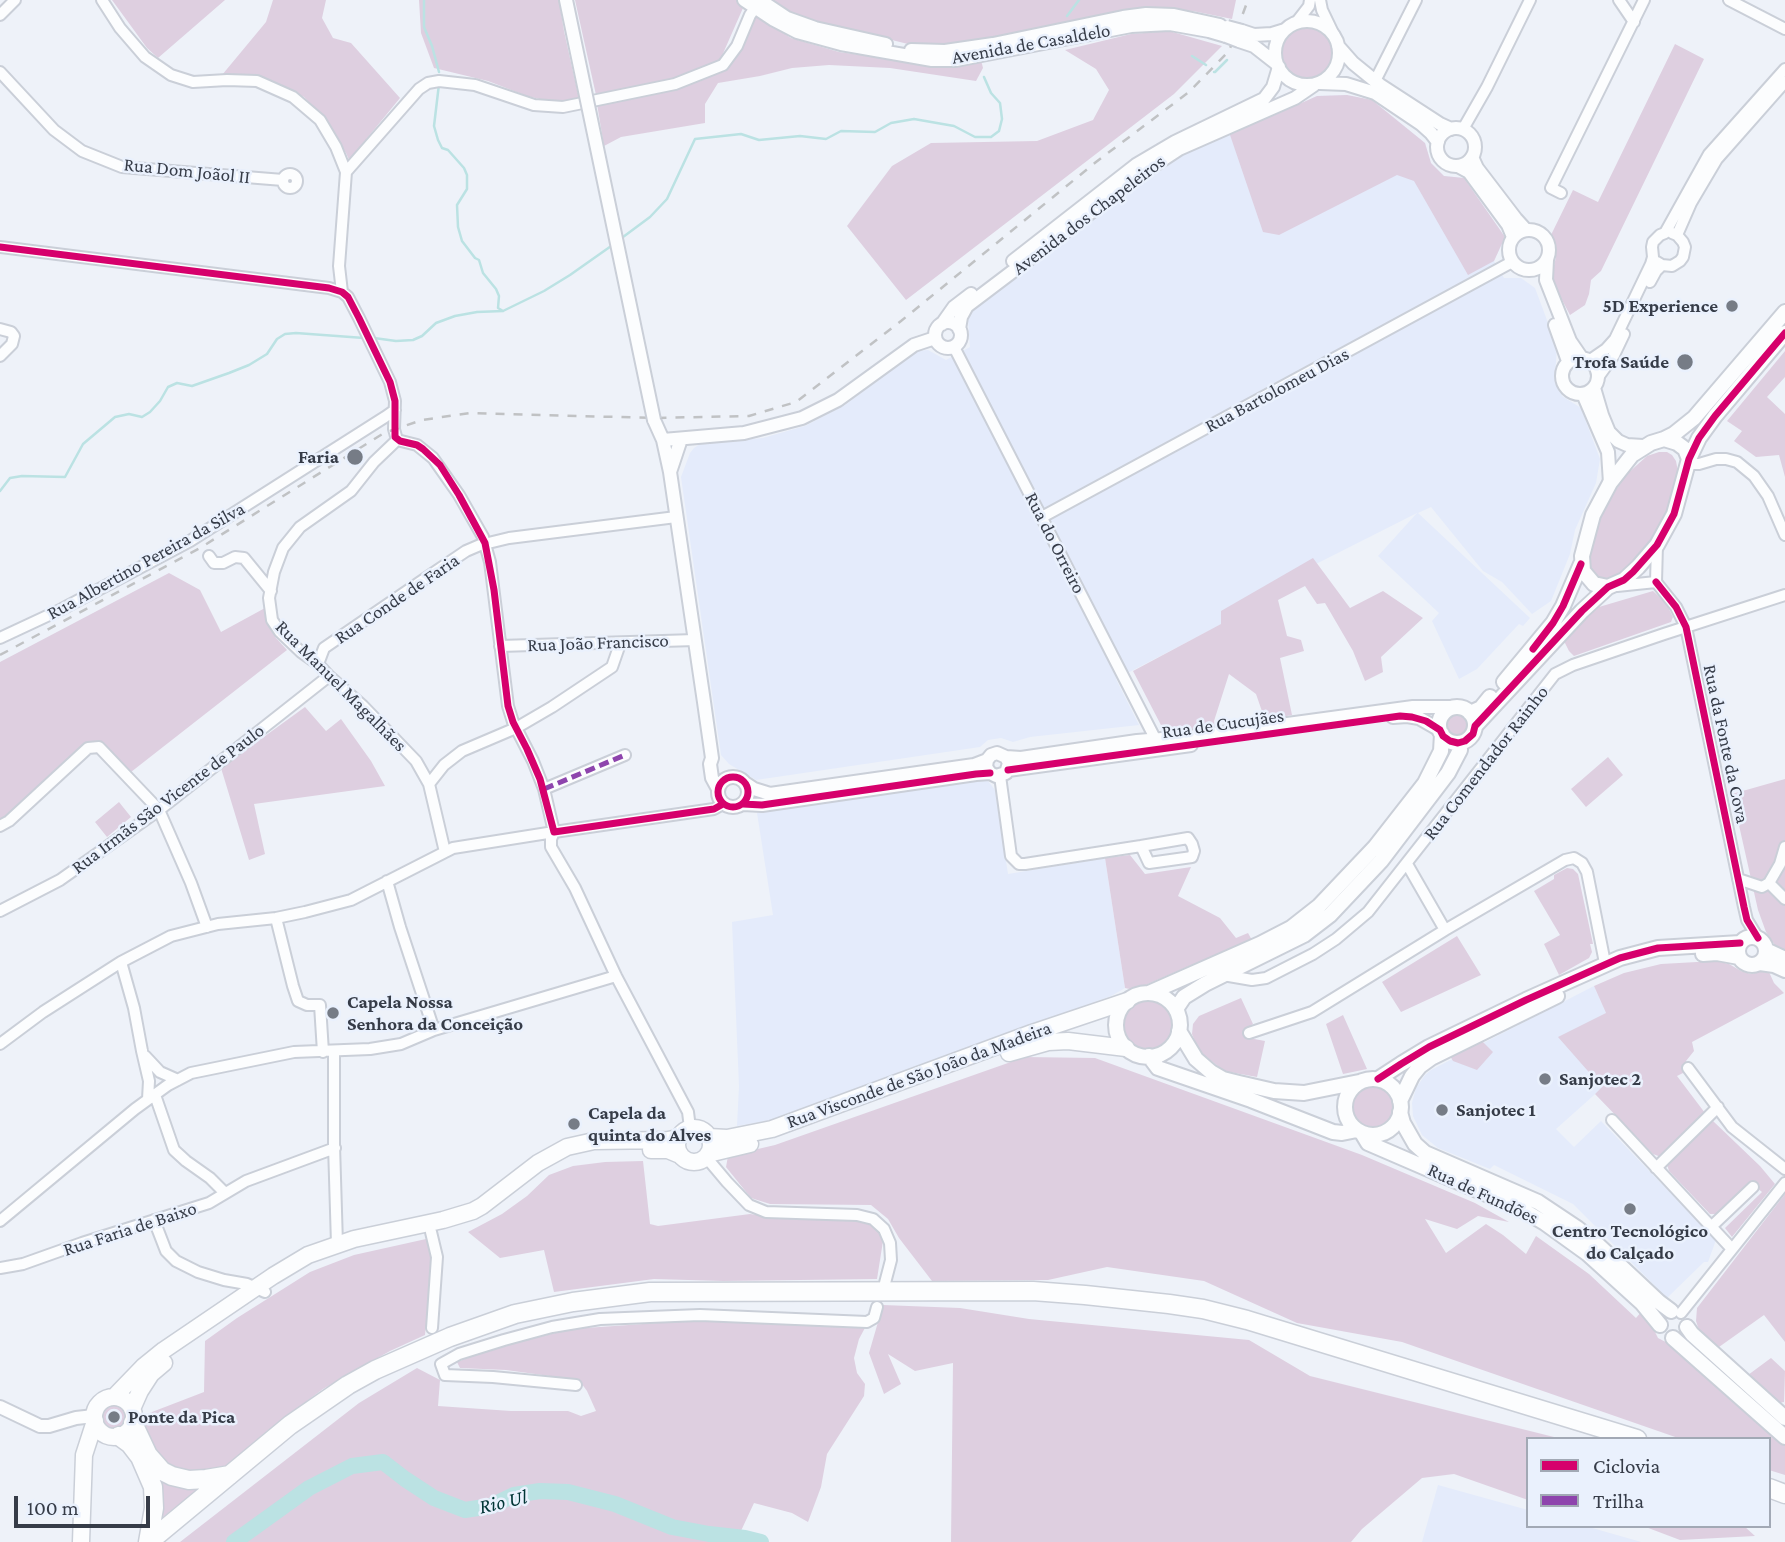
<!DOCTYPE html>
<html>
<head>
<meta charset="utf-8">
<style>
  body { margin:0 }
  #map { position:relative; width:1785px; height:1542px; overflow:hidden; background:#eef2f9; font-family:"Crimson Pro",serif }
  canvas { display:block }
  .legend { position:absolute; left:1526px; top:1437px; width:245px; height:91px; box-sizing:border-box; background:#eaf1fd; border:2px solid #a2a9b5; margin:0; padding:9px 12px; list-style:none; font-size:21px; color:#363c48 }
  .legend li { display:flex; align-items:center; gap:14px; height:35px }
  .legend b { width:35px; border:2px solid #a2a9b5 }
  .scale { position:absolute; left:14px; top:1496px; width:136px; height:32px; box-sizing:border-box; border:4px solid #363c48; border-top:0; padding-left:9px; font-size:21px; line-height:24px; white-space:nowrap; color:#363c48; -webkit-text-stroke:5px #eaf1fd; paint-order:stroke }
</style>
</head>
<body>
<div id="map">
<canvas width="1785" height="1542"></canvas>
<ul class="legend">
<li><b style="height:9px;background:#d6006c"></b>Ciclovia</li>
<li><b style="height:9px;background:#8e44ad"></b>Trilha</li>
</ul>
<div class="scale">100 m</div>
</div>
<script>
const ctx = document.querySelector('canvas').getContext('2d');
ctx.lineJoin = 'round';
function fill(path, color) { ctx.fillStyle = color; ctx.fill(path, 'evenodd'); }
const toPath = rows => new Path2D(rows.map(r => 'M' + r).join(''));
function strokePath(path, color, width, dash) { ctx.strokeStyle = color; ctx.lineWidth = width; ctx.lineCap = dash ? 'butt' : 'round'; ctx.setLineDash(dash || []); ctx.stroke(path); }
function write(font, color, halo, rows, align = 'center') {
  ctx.font = font + ' "Crimson Pro",serif'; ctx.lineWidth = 5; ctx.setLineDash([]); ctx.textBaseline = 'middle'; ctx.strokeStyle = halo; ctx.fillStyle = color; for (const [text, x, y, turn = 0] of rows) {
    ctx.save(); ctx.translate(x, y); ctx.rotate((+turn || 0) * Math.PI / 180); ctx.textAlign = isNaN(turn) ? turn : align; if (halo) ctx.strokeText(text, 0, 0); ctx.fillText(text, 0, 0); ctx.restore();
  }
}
const built = toPath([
  [1347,95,1372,100,1425,143,1431,163,1444,176,1464,178,1505,237,1494,261,1504,278,1521,278,1535,288,1557,347,1555,376,1562,396,1581,408,1600,459,1596,483,1575,530,1570,554,1551,601,1532,614,1502,582,1483,571,1431,507,1418,513,1530,618,1523,626,1519,624,1477,669,1459,679,1432,621,1439,613,1378,556,1417,513,1314,565,1222,624,1116,679,1139,725,1030,737,1013,742,1001,738,988,740,980,747,756,780,729,764,721,755,681,477,690,453,694,448,700,444,763,438,805,426,845,405,917,351,928,350,946,360,970,347,968,321,972,310,1147,173,1187,149,1275,115,1317,96],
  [970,780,988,781,995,790,1008,874,1105,858,1125,988,1111,996,777,1119,737,1126,739,1086,732,922,773,915,757,813],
  [1594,986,1606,1013,1602,1088,1556,1129,1574,1147,1601,1121,1716,1240,1708,1262,1704,1262,1667,1298,1573,1204,1494,1165,1490,1169,1438,1148,1422,1135,1413,1116,1412,1103,1416,1088,1425,1075,1431,1070],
  [1438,1485,1528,1510,1528,1526,1585,1526,1641,1542,1422,1542]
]);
const green = toPath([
  [112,0,225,0,158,58,147,48],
  [273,0,326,0,322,18,333,38,351,43,400,98,368,137,350,162,346,153,334,134,320,114,304,97,280,86,249,75,222,75,266,22],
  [419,0,559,0,564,31,579,99,552,102,527,96,488,81,434,68,421,33],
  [575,0,736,0,743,8,721,58,707,69,673,81,596,95],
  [771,0,1236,0,1232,19,1193,11,1145,8,952,46,912,45,791,15],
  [755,15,791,38,839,52,949,67,981,60,983,68,976,81,890,68,829,65,792,68,760,76,718,83,705,104,705,123,621,137,604,146,597,104,676,89,709,77,728,66],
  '1281 52a26 26 0 1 1 52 0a26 26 0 1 1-52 0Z',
  [1169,31,1222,46,1174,94,906,300,847,226,892,166,931,143,1037,141,1093,120,1109,90,1096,69,1065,50,1131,34],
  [1675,44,1704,59,1601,271,1591,280,1589,294,1585,305,1570,315,1551,279,1556,257,1556,248,1551,235,1573,190,1598,202],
  [1347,95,1372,100,1425,143,1431,163,1444,176,1464,178,1505,237,1494,261,1468,275,1414,181,1397,175,1279,235,1263,232,1229,132,1275,115,1317,96],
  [1785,351,1785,377,1767,397,1785,414,1785,477,1779,455,1756,457,1734,441,1742,431,1727,421],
  [1659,452,1667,452,1672,455,1676,461,1678,472,1674,493,1654,540,1629,570,1611,579,1603,580,1597,579,1586,564,1594,533,1608,501,1627,474,1647,456],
  [1313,558,1350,608,1383,591,1423,618,1381,657,1383,672,1365,681,1353,651,1325,603,1317,604,1305,586,1278,600,1287,636,1301,640,1304,651,1280,658,1292,715,1265,720,1256,694,1229,674,1214,721,1215,728,1169,732,1163,729,1133,671,1221,624,1221,611],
  [169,573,200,590,221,632,265,608,268,622,276,638,287,650,131,772,100,742,0,822,0,662],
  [1653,591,1666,603,1673,617,1671,622,1574,656,1569,651,1564,641,1570,632,1599,607],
  [305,707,326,731,341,719,371,761,385,786,254,804,265,854,249,860,221,768],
  '1442 727a14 14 0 1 1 28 0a14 14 0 1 1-28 0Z',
  [1608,757,1623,775,1586,807,1571,789],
  [1785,779,1785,954,1779,951,1766,932,1758,910,1732,794],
  [119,802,131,817,107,837,95,822],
  [1130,855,1145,874,1191,867,1178,896,1220,918,1236,938,1248,933,1253,942,1189,966,1134,990,1125,988,1105,858],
  [1567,868,1573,869,1578,874,1593,944,1590,944,1592,952,1589,958,1559,975,1544,944,1560,935,1534,891,1554,879,1554,875],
  [1457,936,1481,975,1401,1012,1382,982],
  [1715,961,1729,964,1741,971,1751,974,1766,970,1769,972,1774,983,1784,993,1692,1042,1694,1051,1686,1061,1685,1072,1677,1076,1705,1113,1661,1157,1653,1154,1595,1094,1602,1087,1558,1037,1606,1013,1594,986,1624,973,1661,964],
  [1241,998,1253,1024,1244,1030,1249,1038,1265,1041,1257,1077,1224,1071,1199,1051,1192,1034,1193,1024,1199,1016],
  '1121 1025a27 27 0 1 1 54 0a27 27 0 1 1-54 0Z',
  [1343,1015,1367,1069,1343,1074,1326,1024],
  [1482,1041,1493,1052,1477,1070,1453,1061,1450,1056],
  [1025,1057,1095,1058,1362,1155,1475,1203,1509,1222,1478,1216,1457,1229,1425,1219,1446,1253,1486,1224,1503,1235,1526,1254,1536,1236,1589,1274,1636,1318,1642,1311,1648,1318,1658,1338,1681,1350,1785,1445,1785,1475,1769,1470,1769,1439,1681,1439,1402,1342,1297,1323,1204,1281,1107,1267,1048,1280,932,1281,899,1238,888,1219,871,1205,770,1204,751,1198,726,1167,728,1156,775,1145],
  '1350 1106a23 23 0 1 1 46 0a23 23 0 1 1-46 0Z',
  [1713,1121,1760,1166,1775,1184,1732,1237,1725,1228,1762,1192,1751,1183,1716,1214,1710,1214,1669,1171,1667,1164],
  [643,1161,650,1224,658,1226,750,1214,770,1217,857,1219,875,1225,883,1241,877,1279,723,1281,654,1279,554,1292,544,1250,500,1258,468,1232,502,1214,527,1196,549,1175,573,1166,605,1162],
  [1785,1194,1785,1342,1764,1315,1719,1347,1699,1330,1696,1321,1697,1308],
  [426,1239,432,1247,432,1267,425,1335,390,1351,323,1389,267,1431,226,1467,197,1476,167,1468,142,1435,139,1417,204,1392,205,1341,237,1318,310,1272,354,1255],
  [883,1305,960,1308,1029,1319,1249,1340,1310,1376,1562,1439,1528,1439,1528,1500,1454,1474,1422,1478,1362,1529,1351,1542,951,1542,953,1363,915,1371,888,1354,901,1384,884,1394,869,1353],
  [686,1321,866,1326,859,1339,854,1358,857,1373,865,1384,864,1396,827,1454,821,1487,808,1522,792,1513,754,1503,740,1533,712,1530,673,1522,632,1505,572,1487,537,1487,515,1490,490,1502,460,1504,432,1491,385,1458,351,1462,321,1478,227,1542,180,1542,359,1403,417,1368,440,1380,438,1406,511,1411,568,1411,581,1416,596,1411,587,1391,579,1380,506,1370,460,1368,457,1362,495,1348,571,1329],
  [1771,1358,1785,1371,1784,1402,1779,1403,1748,1375],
  '101 1418a13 13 0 1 1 26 0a13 13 0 1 1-26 0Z',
  [380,1465,389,1469,408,1486,430,1499,464,1513,497,1507,517,1497,563,1494,592,1499,686,1534,750,1542,239,1542,322,1484,345,1472,361,1467],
  [158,1479,203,1485,157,1522],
  [1643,1526,1744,1526,1755,1536,1680,1540]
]);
const stream = toPath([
  [424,0,424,27,432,46,439,72],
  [1067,16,1079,0],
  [1192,56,1206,65],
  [1214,72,1215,72,1227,60],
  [439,84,434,126,438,140,442,148,448,150,464,168,467,175,467,189,457,205,458,227,462,241,475,258,479,260,483,273,496,289,499,296,498,308,503,311],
  [619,240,650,217,667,199,695,139,741,134,759,140,800,136,826,139,841,131,875,132,891,123,914,119,954,126,975,137,991,137,999,131,1002,119,1000,103,991,93,984,77],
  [374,338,396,341,413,340,422,336,436,323,455,316,477,312,503,311,544,291,570,275,614,244],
  [0,491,10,478,22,476,65,477,83,444,115,417,129,414,142,417,150,412,160,401,168,387,177,383,192,386,229,373,249,365,267,354,277,339,285,334,296,333,364,338]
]);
const river = toPath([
  [234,1542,309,1488,352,1466,383,1462,405,1479,434,1498,465,1510,491,1506,514,1495,540,1491,568,1492,615,1504,672,1527,709,1534,745,1538,761,1542]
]);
const minor = toPath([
  [102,0,120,28,145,57,171,75,193,82,227,80,257,81,293,97,320,120,336,147,346,172,339,266,342,292],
  [1320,0,1322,10,1334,35],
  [1619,0,1634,22],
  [1729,0,1785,29],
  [0,15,15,0],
  [1295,24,1309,6,1310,0],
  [0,72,54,130,82,151,122,167,283,180],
  [1375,81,1416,0],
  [1463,129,1487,87,1530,0],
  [346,172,419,89,428,83,439,81,475,85,534,105,563,107,675,84,723,65,737,46,750,15,755,8],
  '283 181a7 7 0 1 1 14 0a7 7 0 1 1-14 0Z',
  [1561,193,1551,188,1644,0],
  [1677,235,1691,203,1717,159,1785,82],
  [0,247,329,288,342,292,348,297,359,318,390,382,395,401,394,429,397,440],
  [1657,262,1662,265,1672,266,1680,261,1683,257,1685,247,1683,242,1677,235,1672,233],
  [1650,282,1656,271,1662,265],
  [0,329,11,332,14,336,12,344,0,356],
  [954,347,1159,746],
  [1590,360,1606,349,1615,339,1651,264,1653,257,1652,247,1653,242,1660,235,1665,233,1709,154,1785,69],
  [1599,376,1614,355,1624,334],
  [397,440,417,445,433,458,459,495,483,537,490,562,508,706,513,722,533,761,544,789,554,832,551,839,551,847,575,888,616,976,688,1112,690,1128],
  [397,440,374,462,351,491,300,527,283,548,274,572,269,598,272,620,280,632,301,652,318,664,329,676,363,706,416,761,429,784,445,852],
  [1689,464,1699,464,1716,459,1726,459,1737,462,1754,476,1768,496,1785,535],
  [1042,517,1512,262],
  [1657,545,1656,582,1676,607,1686,627,1744,907,1747,920,1758,938],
  [209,556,214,563,223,563,235,557,244,558,271,591],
  [1617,586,1656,582],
  [0,638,62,609,190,541,385,417,395,410],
  [500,646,695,640],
  [318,664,324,648,426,578,466,551,480,545,509,538,676,517],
  [1000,776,1011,856,1019,864,1025,864,1141,846,1149,863,1192,857,1194,851,1192,844,1188,838,1141,846],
  [429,784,444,765,462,751,516,728,552,707,612,667,620,644],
  [544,789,625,755],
  [0,826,9,821,88,748,99,747,159,810,191,883,207,927],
  [1407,864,1445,930],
  [1738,879,1762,887,1769,883,1780,864,1785,847],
  [387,881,400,927,434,1030],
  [1769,883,1785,899],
  [0,911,60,880,159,810,329,676],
  [276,918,293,986,298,1001,307,1005,320,1005,323,1052],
  [121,962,134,1008,142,1051,149,1081,148,1099],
  [1223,975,1252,980,1266,978,1313,954,1336,939,1368,912,1555,674,1573,665,1664,634,1785,595],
  [1249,1033,1312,1012,1445,930,1565,860,1574,858,1582,863,1587,872,1605,963],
  [0,1044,43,1012,121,962,171,936,218,924,276,918,305,912,351,900,453,848,554,832,714,809,723,804],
  [334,1051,334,1145,337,1244],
  [145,1056,160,1072,178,1080],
  [1688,1068,1732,1127,1785,1169],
  [155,1095,174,1150,186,1161,210,1178,225,1193],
  [1612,1120,1732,1249],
  [706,1157,727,1182,749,1205,766,1212,857,1215,873,1219,884,1229,890,1243,891,1260,885,1283],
  [1656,1168,1718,1107],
  [154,1220,166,1251,176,1261,198,1272,224,1280,247,1284,265,1292],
  [0,1221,135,1109,168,1085,191,1073,294,1052,370,1049,401,1044,434,1030,616,976],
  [1712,1226,1753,1187],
  [431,1232,437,1257,432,1328],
  [0,1268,23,1264,82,1243,209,1203,246,1181,335,1148],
  [1681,1313,1785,1183],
  [576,1385,493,1377,445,1375,441,1364,459,1354,504,1340,552,1327,600,1319,700,1315,867,1322,874,1318,877,1307]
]);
const tertiary = toPath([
  [566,0,585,91],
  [744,0,774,20,797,32,841,44,932,60,956,60,1131,26,1170,24,1209,31,1226,36],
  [760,0,787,18,815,28,886,44],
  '1275 53a32 32 0 1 1 64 0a32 32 0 1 1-64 0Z',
  [1242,31,1254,35,1272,34,1285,30],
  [1239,41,1254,46,1277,64],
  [1338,46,1353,63,1380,85,1440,124,1451,129],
  [911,50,945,51,993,44,1123,17,1146,14,1174,15,1220,25],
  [1320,83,1346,84,1375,93,1421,124,1431,133,1438,142],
  '1437 147a19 19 0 1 1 38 0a19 19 0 1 1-38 0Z',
  [1472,157,1477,168,1516,219,1526,230],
  [1458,166,1469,172,1508,225,1513,237],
  '1509 250a20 20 0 1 1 40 0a20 20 0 1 1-40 0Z',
  [1547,260,1546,280,1570,341,1581,357],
  [1013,261,1136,165,1175,142,1264,99,1273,87,1279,67],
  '935 335a13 13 0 1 1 26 0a13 13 0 1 1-26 0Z',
  [942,324,954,307,971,294],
  [1555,325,1568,361],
  [959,329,961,317,967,306,1144,172,1179,149,1295,98,1314,85],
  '1562 376a18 18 0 1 1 36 0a18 18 0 1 1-36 0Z',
  [1594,388,1602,415,1609,432,1618,441,1627,445,1643,446],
  [1583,394,1608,452,1610,483],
  [654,420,663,440,670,472,704,702,712,758,710,764,712,778,718,789],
  [663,440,744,433,802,418,838,400,914,345,935,338],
  [670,472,681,439],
  [1393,717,1407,716,1419,718,1440,730],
  [1006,757,1009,763,1006,773,996,776,990,773,986,767,987,760,991,755,997,753,1006,757,1021,758,1137,741,1199,736,1413,707,1457,707],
  [1008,770,1191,745],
  '718 792a15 15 0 1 1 30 0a15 15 0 1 1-30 0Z',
  [745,783,754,789,770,794,974,765,987,760],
  [743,804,762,805,976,774,990,773],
  [0,1407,40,1426,49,1426,76,1418,94,1416]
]);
const secondary = toPath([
  [1664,439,1674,434,1694,418,1785,312],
  [1689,459,1685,449,1677,443,1664,439,1651,443,1632,455,1610,483,1593,515,1582,556,1583,571,1594,584,1608,587,1624,580,1638,567,1657,545,1674,514,1689,459,1699,438,1715,416,1785,333],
  [1504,682,1553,623,1563,606,1581,564],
  '1439 725a18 18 0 1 1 36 0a18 18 0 1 1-36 0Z',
  [1470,713,1481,708,1490,697],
  [1475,726,1582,611,1608,587],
  '1738 951a14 14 0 1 1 28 0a14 14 0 1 1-28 0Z',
  [1766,950,1785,959],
  [1703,954,1717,953,1739,957],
  [1760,963,1774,965,1785,970],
  [1149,993,1260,944,1291,928,1319,906,1375,847,1425,783,1441,751,1442,734],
  '1116 1025a32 32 0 1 1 64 0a32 32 0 1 1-64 0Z',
  [1176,1009,1184,997,1205,984,1304,935,1330,915,1381,861,1448,773,1460,750,1460,743],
  [1179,1031,1196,1059,1211,1072,1223,1079,1239,1083,1274,1091,1304,1093,1359,1082],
  [1149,1056,1158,1068,1251,1100,1333,1132,1342,1133,1357,1130],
  [1378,1079,1401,1064,1429,1047,1526,1000,1620,958,1658,948,1740,943],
  '1345 1107a28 28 0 1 1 56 0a28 28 0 1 1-56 0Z',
  [1400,1101,1412,1076,1420,1066,1431,1058,1557,996],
  [1400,1112,1403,1123,1415,1144,1425,1153,1538,1202,1577,1228,1597,1244,1659,1302,1671,1311],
  [1362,1133,1368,1143,1521,1209,1545,1223,1588,1254,1642,1303,1660,1325],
  [1687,1327,1692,1334,1785,1418],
  [1673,1338,1785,1437]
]);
const primary = toPath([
  [1009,1053,1048,1042,1068,1041,1126,1048],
  '677 1145a17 17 0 1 1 34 0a17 17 0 1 1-34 0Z',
  [709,1137,727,1138,772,1129,1032,1033,1127,1001],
  [651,1150,668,1150,680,1155],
  [708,1154,750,1144],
  [114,1397,143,1367,164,1350,273,1276,308,1255,354,1239,443,1220,473,1211,482,1206,538,1163,567,1147,594,1141,668,1140,678,1138],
  '94 1417a20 20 0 1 1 40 0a20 20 0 1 1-40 0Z',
  [132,1409,140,1391,151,1374,164,1363],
  [81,1542,84,1455,95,1421]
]);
const trunk = toPath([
  [133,1423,148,1455,162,1471,172,1476,189,1480,206,1479,230,1475],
  [119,1436,130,1444,140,1457,153,1487,154,1508,148,1542],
  [1769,1488,1785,1494],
  [149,1542,290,1425,348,1385,375,1370,450,1337,515,1314,573,1302,650,1292,1033,1291,1085,1295,1169,1304,1203,1309,1247,1320,1637,1439]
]);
const rail = toPath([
  [0,655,200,548,384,433,422,420,470,413,654,418,749,416,796,402,901,321,1096,162,1189,92,1229,51,1248,0]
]);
const tertiaryBridge = toPath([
  [1227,27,1242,31],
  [1226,36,1239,41],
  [585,91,654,420]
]);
const quiet = toPath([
  [544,789,625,755]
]);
const cycleway = toPath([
  [0,247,329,288,342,292,348,297,359,318,390,382,395,401,395,437,400,441,417,445,423,449,440,465,459,495,485,543,494,590,508,706,513,722,527,749,540,779,554,832,714,809,723,804],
  [1656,582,1676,607,1686,627,1744,907,1747,920,1758,938],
  [1533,649,1553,623,1563,606,1581,564],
  [1008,770,1400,716,1412,717,1426,721,1440,730,1443,736,1450,741,1458,743,1465,741,1473,734,1475,726,1582,611,1608,587,1624,580,1633,572,1657,545,1674,514,1689,459,1699,438,1715,416,1785,333],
  '718 792a15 15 0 1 1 30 0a15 15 0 1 1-30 0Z',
  [743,804,762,805,976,774,990,773],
  [1378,1079,1401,1064,1429,1047,1526,1000,1620,958,1658,948,1740,943]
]);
const markers = [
  [1732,306,7,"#767c86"],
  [1685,362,9,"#767c86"],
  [355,457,9,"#767c86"],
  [333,1013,7,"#767c86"],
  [1545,1079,7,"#767c86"],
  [1442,1110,7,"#767c86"],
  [574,1124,7,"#767c86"],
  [1630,1209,7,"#767c86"],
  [114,1417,7,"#767c86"]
];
const streetNames = [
  ["Avenida de Casaldelo",1031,44,-10],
  ["Rua Dom Joãol II",187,171,6],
  ["Avenida dos Chapeleiros",1089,215,-37],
  ["Rua Bartolomeu Dias",1277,390,-28],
  ["Rua do Orreiro",1055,543,63],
  ["Rua Albertino Pereira da Silva",146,561,-29],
  ["Rua Conde de Faria",397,599,-34],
  ["Rua João Francisco",598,643,-2],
  ["Rua Manuel Magalhães",341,686,45],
  ["Rua de Cucujães",1223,724,-8],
  ["Rua da Fonte da Cova",1726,744,78],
  ["Rua Comendador Rainho",1486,763,-52],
  ["Rua Irmãs São Vicente de Paulo",168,799,-37],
  ["Rua Visconde de São João da Madeira",919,1075,-20],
  ["Rua de Fundões",1483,1194,25],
  ["Rua Faria de Baixo",130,1229,-18]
];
const poiNames = [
  ["5D Experience",1718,306,"right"],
  ["Trofa Saúde",1669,362,"right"],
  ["Faria",339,457,"right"],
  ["Capela Nossa",347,1002],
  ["Senhora da Conceição",347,1024],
  ["Sanjotec 2",1559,1079],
  ["Sanjotec 1",1456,1110],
  ["Capela da",588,1113],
  ["quinta do Alves",588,1135],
  ["Centro Tecnológico",1630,1231,"center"],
  ["do Calçado",1630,1253,"center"],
  ["Ponte da Pica",128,1417]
];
const waterNames = [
  ["Rio Ul",503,1502,-13]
];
fill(built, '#e4ebfb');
fill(green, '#decfe0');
strokePath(stream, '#bbe2e3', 2.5);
strokePath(river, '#bbe2e3', 16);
strokePath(minor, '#cacfd8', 14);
strokePath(tertiary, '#cacfd8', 16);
strokePath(secondary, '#cacfd8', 18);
strokePath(primary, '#cacfd8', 19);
strokePath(trunk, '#cacfd8', 21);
strokePath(minor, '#fcfdfe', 10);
strokePath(tertiary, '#fcfdfe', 12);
strokePath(secondary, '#fcfdfe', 14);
strokePath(primary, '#fcfdfe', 16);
strokePath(trunk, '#fcfdfe', 18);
strokePath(rail, '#c0c2c4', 2.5, [9, 9]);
strokePath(tertiaryBridge, '#cacfd8', 16, []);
strokePath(tertiaryBridge, '#fcfdfe', 12);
strokePath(quiet, '#8e44ad', 5, [10, 5]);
strokePath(cycleway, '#d6006c', 7);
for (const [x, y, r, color] of markers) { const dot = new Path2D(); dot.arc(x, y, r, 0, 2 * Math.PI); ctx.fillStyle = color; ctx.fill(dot); strokePath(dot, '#eaf1fd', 2.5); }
write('19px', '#363c48', '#eaf1fd', streetNames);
write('bold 19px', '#363c48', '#eaf1fd', poiNames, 'left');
write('italic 21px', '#003535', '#eaf1fd', waterNames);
</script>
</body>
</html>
